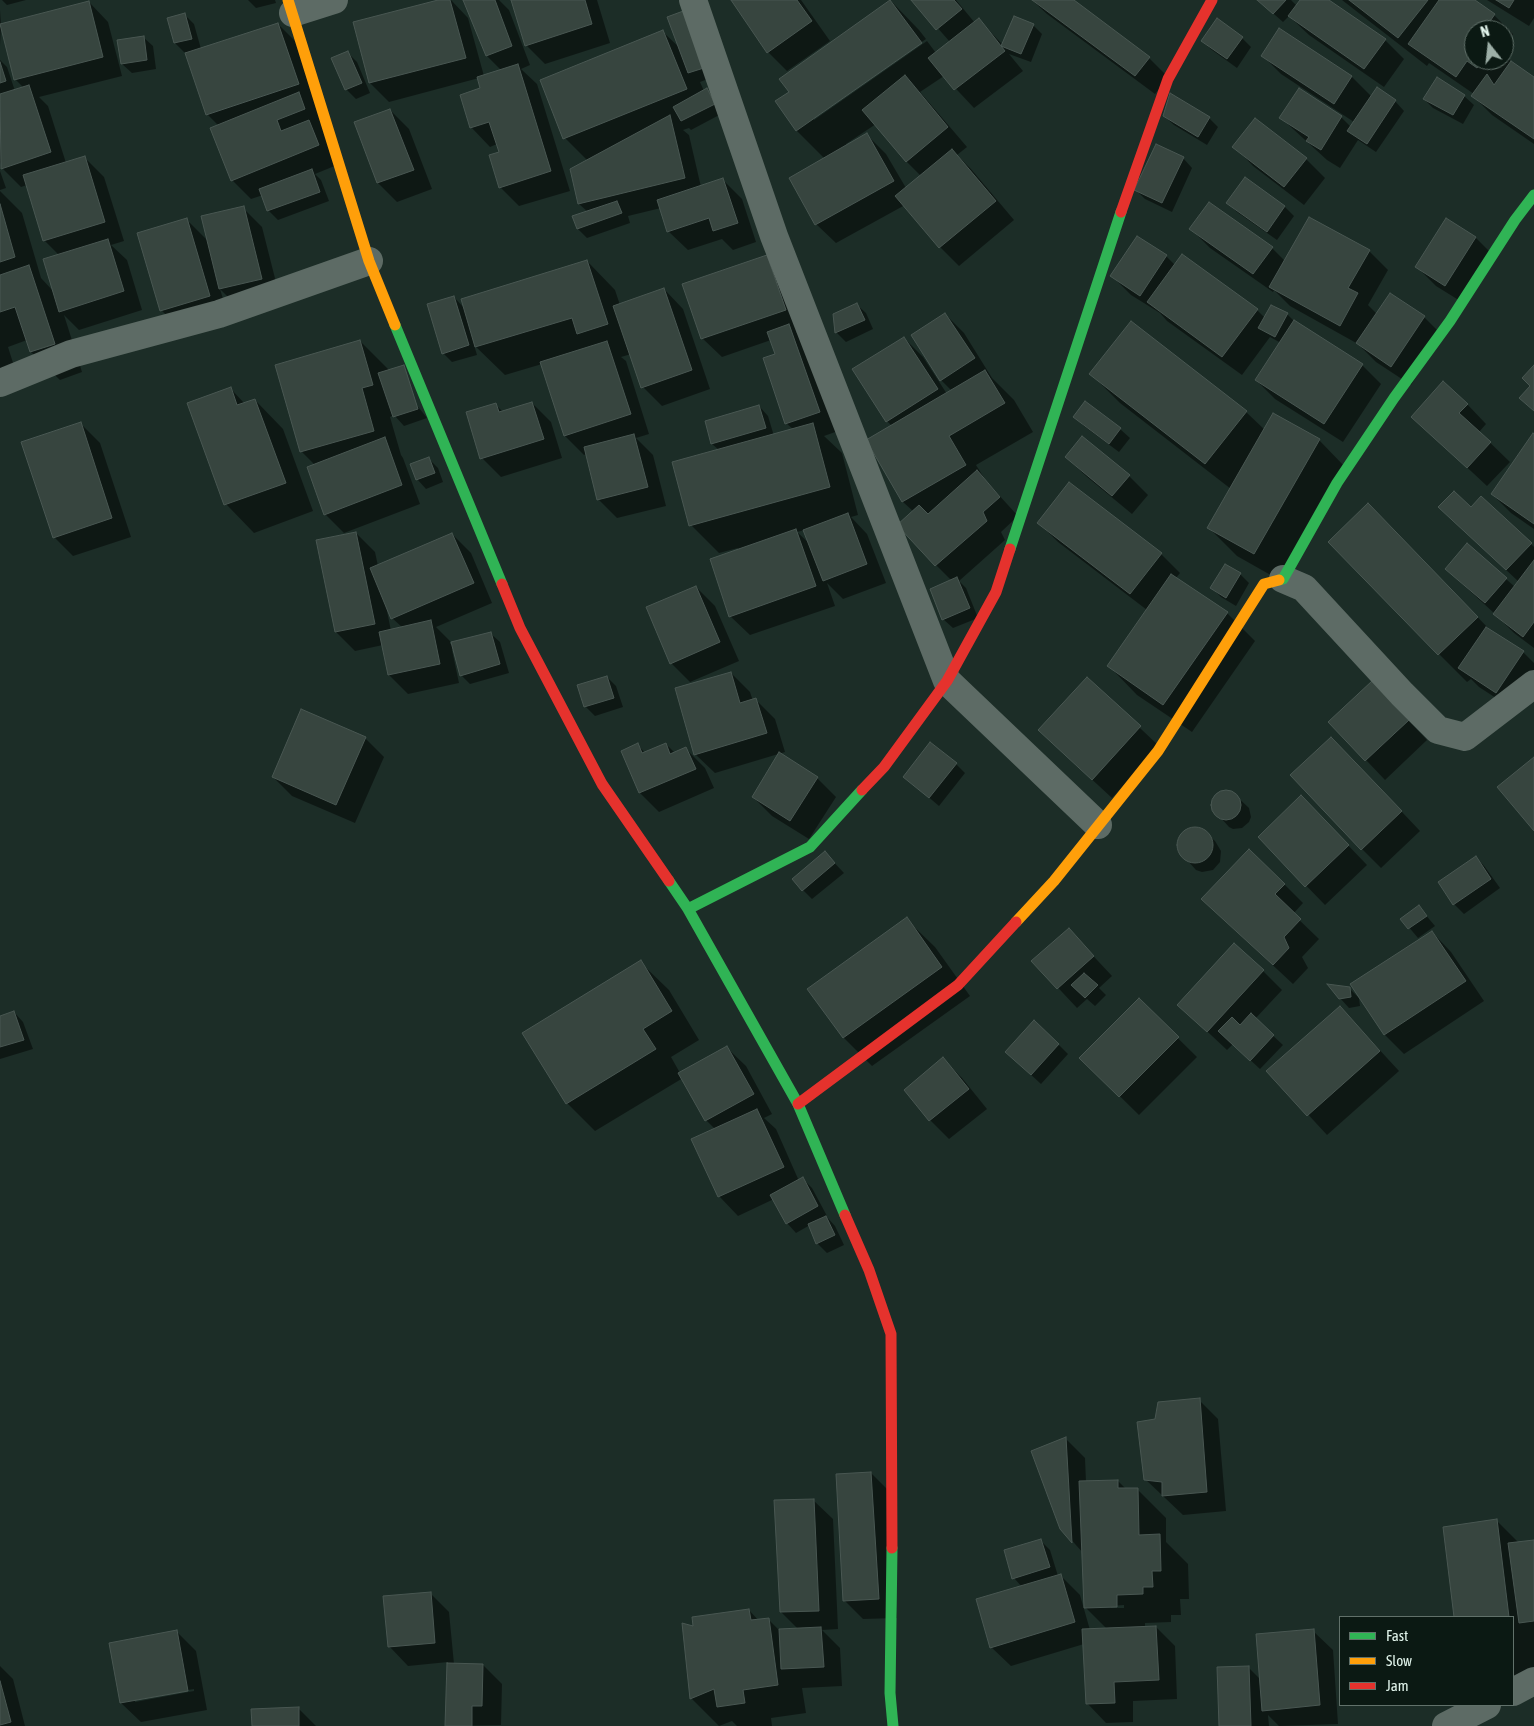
<!DOCTYPE html>
<html>
<head>
<meta charset="utf-8">
<style>
  body { margin:0 }
  #map { position:relative; width:1534px; height:1726px; overflow:hidden; background:#1c2d27; font-family:"Asap Condensed",sans-serif }
  canvas { display:block }
  .legend { position:absolute; left:1339px; top:1616px; width:175px; height:90px; box-sizing:border-box; background:#0b1913; border:1px solid #61716a; margin:0; padding:6px 9px; list-style:none; font-size:15px; color:#e2f5ec }
  .legend li { display:flex; align-items:center; gap:10px; height:25px }
  .legend b { width:25px; border:1px solid #61716a }
  .north { position:absolute; left:1464px; top:20px; width:50px; height:50px; box-sizing:border-box; background:#0b1913; border:1px solid #61716a; border-radius:50%; rotate:344deg; font-size:14px; font-weight:700; line-height:20px; text-align:center; color:#e2f5ec }
  .north::after { content:''; display:block; margin:auto; width:18px; height:22px; background:#9dafa7; clip-path:polygon(50% 0,100% 100%,50% 72%,0 100%) }
</style>
</head>
<body>
<div id="map">
<canvas width="1534" height="1726"></canvas>
<ul class="legend">
<li><b style="height:6px;background:#30b455"></b>Fast</li>
<li><b style="height:6px;background:#ff9f0a"></b>Slow</li>
<li><b style="height:6px;background:#e5322d"></b>Jam</li>
</ul>
<div class="north">N</div>
</div>
<script>
const ctx = document.querySelector('canvas').getContext('2d');
ctx.lineJoin = 'round';
function fill(path, color) { ctx.fillStyle = color; ctx.fill(path, 'evenodd'); }
const toPath = rows => new Path2D(rows.map(r => 'M' + r).join(''));
function strokePath(path, color, width, dash) { ctx.strokeStyle = color; ctx.lineWidth = width; ctx.lineCap = dash ? 'butt' : 'round'; ctx.setLineDash(dash || []); ctx.stroke(path); }
const shadow = toPath([
  [2,0,26,0,7,5],
  [248,0,275,0,276,3,256,8],
  [443,0,451,0,468,18,484,76,501,70,487,56,467,0,499,0,509,10,530,65,521,69,537,84,570,191,519,206,500,187,500,153,497,144,490,147,471,127,482,89,479,78,389,102,370,83],
  [512,0,597,0,610,43,545,64,526,45],
  [733,0,801,0,830,41,787,71,768,52],
  [913,0,956,0,975,23,979,20,1003,45,1033,25,1042,34,1031,62,1009,54,1023,71,974,108,944,76,920,92,967,147,957,155,971,169,1014,220,959,266,940,247,905,205,836,243,816,224,791,178,825,159,797,131,777,102,791,92,891,1,919,30,926,39,814,117,814,120,927,41,936,53,950,42],
  [876,124,907,162,921,176,906,188,886,154,867,135,847,146,846,144],
  [1032,0,1072,0,1149,58,1168,77,1155,94,1047,14],
  [1258,0,1291,0,1297,6,1301,0,1327,0,1385,40,1404,59,1384,87,1309,35,1289,16,1283,22],
  [1342,0,1473,0,1494,15,1513,34,1504,48,1504,30,1474,30,1474,60,1504,60,1504,55,1513,63,1534,79,1534,144,1492,115,1473,96,1474,94,1429,63,1427,66],
  [1487,0,1534,0,1534,18,1529,26],
  [89,2,108,22,122,76,39,97,48,106,66,163,85,158,104,177,124,241,111,245,127,260,142,310,79,330,64,315,82,372,60,380,31,352,27,340,8,347,21,388,0,395,0,191,22,213,41,278,54,292,59,255,44,240,27,185,21,187,2,168,0,162,0,60,7,67,15,91,24,88,15,79,1,26,0,46,0,10,1,25],
  [185,15,194,24,201,49,278,24,297,43,337,165,315,174,321,180,329,201,278,220,268,210,263,195,251,199,232,180,219,126,207,114,186,52,184,52,175,43],
  [1279,30,1352,77,1372,97,1378,89,1395,101,1404,111,1376,152,1358,140,1340,168,1327,160,1281,118,1339,115,1351,127,1354,122,1281,74,1262,55],
  [663,32,681,49,716,76,700,82,704,91,707,90,716,99,723,113,691,130,689,128,683,130,689,135,701,187,723,180,742,199,756,242,733,250,722,239,688,250,668,231,661,208,628,216,630,223,587,238,578,229,574,217,588,212,579,204,588,161,565,138],
  [143,37,153,46,156,69,132,73,122,64],
  [1242,38,1251,47,1237,68,1212,50,1202,41],
  [347,52,357,62,370,93,356,99,346,89],
  [1464,96,1474,105,1463,124,1433,108,1424,99],
  [390,110,409,129,432,189,397,202,378,183,355,123],
  [1164,116,1209,118,1218,127,1207,145,1174,125],
  [1234,146,1306,159,1325,178,1304,205,1253,166],
  [1183,158,1192,168,1172,212,1145,199,1136,190],
  [0,171,6,188,0,190],
  [1245,179,1285,207,1294,216,1277,240,1237,212,1228,203],
  [243,208,262,227,280,298,239,308,220,289,228,315,181,329,161,310,186,219,209,242],
  [1191,229,1272,248,1285,261,1369,251,1388,270,1368,305,1377,314,1424,317,1443,336,1411,385,1376,362,1358,344,1290,306,1274,290,1273,292,1210,248],
  [1476,238,1495,257,1465,304,1436,286,1417,267],
  [1166,256,1175,265,1257,310,1265,318,1287,314,1297,324,1362,365,1381,384,1343,442,1275,399,1256,380,1281,343,1270,337,1242,375,1167,321,1160,313,1131,295,1112,276],
  [767,257,804,329,796,332,808,344,838,431,824,436,842,453,858,515,851,517,867,534,886,583,843,599,827,583,835,606,750,635,730,616,738,548,719,553,691,525,719,450,712,444,759,406,768,416,774,436,794,430,786,423,776,355,771,340,722,357,702,338],
  [805,530,811,545,797,532],
  [587,261,615,290,620,305,664,289,683,309,710,389,662,406,643,387,631,354,621,357,626,361,649,434,636,438,653,455,666,506,617,518,598,499,587,454,584,455,565,436,542,364,505,375,474,345,477,355,452,362,443,353,454,297,465,309],
  [856,304,866,313,873,329,846,342,837,333,834,315],
  [945,314,964,333,992,378,1014,400,1033,432,976,465,986,481,1018,516,1001,532,1005,540,959,581,966,588,978,618,953,628,943,619,952,581,936,565,914,512,903,502,868,440,892,426,887,421,904,338,923,357,947,394,952,391,941,380],
  [360,341,389,370,427,418,404,426,394,415,390,417,401,455,403,458,420,504,344,533,325,514,315,465,302,452,276,366],
  [1091,374,1246,412,1265,430,1319,440,1347,469,1283,582,1237,556,1209,528,1231,489,1120,403],
  [230,388,245,404,255,400,283,429,313,511,254,533,226,504],
  [532,403,551,422,562,458,501,477,482,458,495,404,503,412],
  [1467,404,1486,424,1479,432,1510,462,1487,486,1413,417],
  [1075,417,1120,429,1130,438,1119,452,1084,426],
  [80,423,100,443,131,537,73,556,54,537],
  [1534,435,1534,529,1511,513,1492,494],
  [1066,457,1129,476,1148,495,1132,514,1086,476],
  [429,459,438,468,443,482,426,489,417,479],
  [1481,497,1534,547,1534,648,1514,633,1495,614,1446,569,1506,579,1515,587,1519,582,1459,526],
  [1039,523,1161,554,1180,573,1176,578,1227,613,1255,641,1192,732,1137,695,1109,666,1147,610,1058,542],
  [356,533,375,552,378,566,452,534,471,553,492,603,436,627,450,641,450,644,490,633,500,642,509,673,470,684,461,675,454,649,452,650,459,683,408,694,389,675,383,645,355,651,336,632],
  [386,606,392,618,403,628,391,631],
  [1396,533,1492,632,1523,652,1534,663,1534,684,1516,711,1479,687,1471,679,1467,682,1439,654],
  [1240,574,1249,583,1236,606,1221,597,1212,588],
  [696,587,715,606,739,661,690,682,671,663],
  [731,673,750,692,753,701,756,700,775,719,785,752,715,773,695,754],
  [607,677,616,686,623,707,595,716,585,706],
  [1087,678,1159,746,1112,798,1059,749],
  [1391,702,1427,740,1385,780,1330,722],
  [365,738,384,757,355,823,292,796,273,777],
  [666,744,675,753,686,749,705,768,714,788,659,812,640,793,623,751,638,745,645,753],
  [1350,757,1420,831,1381,868,1362,849],
  [956,764,965,773,939,806,905,777],
  [817,778,836,797,809,839,772,816,753,797],
  [1223,791,1232,792,1249,808,1251,817,1249,822,1242,828,1233,829,1229,827,1213,809,1213,800,1219,793],
  [1320,816,1367,865,1325,905,1259,837],
  [1195,828,1205,832,1215,841,1221,851,1220,862,1213,870,1202,872,1196,870,1179,851,1178,840,1184,832],
  [825,853,844,873,812,899,803,890],
  [1476,857,1485,867,1500,888,1464,914,1454,904,1439,883],
  [1284,884,1303,903,1293,914,1319,939,1302,957,1308,968,1293,984,1222,918],
  [1419,907,1435,926,1418,938,1402,919],
  [906,919,935,947,970,996,872,1066,844,1038,809,989],
  [1069,930,1112,976,1099,988,1106,995,1095,1006,1087,999,1077,1008,1033,961],
  [1432,932,1451,952,1484,1001,1404,1054,1385,1035,1352,985],
  [640,962,669,990,699,1040,671,1057,680,1073,726,1047,746,1066,772,1114,764,1118,776,1129,799,1181,803,1179,812,1188,827,1216,826,1216,835,1226,844,1245,827,1253,817,1243,810,1225,796,1233,787,1223,774,1199,738,1216,719,1196,715,1129,706,1120,683,1078,595,1131,567,1103],
  [1263,971,1282,990,1255,1019,1283,1045,1260,1069,1233,1044,1227,1050,1179,1005],
  [1349,988,1359,998,1360,1006,1349,1008,1340,998],
  [1139,1000,1197,1057,1139,1115,1081,1058],
  [1340,1007,1399,1071,1327,1135,1268,1071],
  [14,1012,23,1022,33,1049,0,1059,0,1017],
  [1059,1045,1068,1054,1041,1084,1016,1061],
  [943,1059,962,1078,987,1109,949,1139,930,1120],
  [1199,1400,1218,1419,1226,1511,1183,1515,1145,1479,1156,1420],
  [1066,1439,1085,1458,1086,1482,1118,1481,1126,1489,1137,1489,1166,1518,1166,1542,1188,1564,1189,1599,1180,1599,1181,1615,1171,1615,1171,1622,1145,1623,1145,1628,1156,1627,1175,1646,1177,1699,1133,1701,1133,1722,1106,1723,1087,1703,1084,1644,1011,1666,991,1647,1022,1587,1014,1578,1041,1541,1050,1550,1058,1576,1060,1575,1080,1595,1090,1630,1107,1629,1085,1607,1083,1553,1061,1528],
  [1124,1605,1124,1608,1111,1608,1111,1606],
  [871,1473,890,1492,897,1618,863,1619,844,1600],
  [813,1500,833,1519,838,1629,822,1630,840,1648,842,1686,802,1688,806,1713,771,1718,772,1726,737,1726,732,1721,719,1726,691,1698,695,1628,749,1610,759,1621,768,1619,780,1631,799,1630,781,1612],
  [1497,1521,1519,1543,1534,1541,1534,1683,1513,1686,1513,1617,1455,1617,1444,1528],
  [430,1593,449,1612,454,1664,483,1665,502,1684,501,1725,446,1726,448,1662,408,1666,389,1646],
  [1313,1631,1333,1650,1338,1724,1279,1726,1268,1715,1269,1726,1220,1726,1248,1667,1261,1680],
  [177,1632,196,1651,207,1710,141,1722,121,1703,111,1644],
  [194,1689,194,1691,135,1702,135,1699],
  [0,1666,13,1679,25,1726,0,1726],
  [298,1708,316,1726,253,1726]
]);
const building = toPath([
  [438,0,450,0,466,58,369,83,353,22,438,0],
  [463,0,495,0,512,46,486,56,463,0],
  [511,0,585,0,592,24,525,46,511,0],
  [731,0,797,0,812,21,767,53,731,0],
  [890,0,922,43,796,131,775,101,789,92,779,79,890,0],
  [911,0,954,0,962,9,936,30,911,0],
  [1032,0,1074,0,1150,57,1135,76,1032,0],
  [1257,0,1286,0,1273,14,1257,0],
  [1300,0,1329,0,1386,39,1364,69,1288,16,1300,0],
  [1349,0,1428,0,1398,38,1349,0],
  [1439,0,1475,0,1495,14,1484,30,1474,30,1474,60,1483,60,1477,68,1467,61,1456,77,1408,44,1439,0],
  [1496,0,1514,0,1509,8,1496,0],
  [89,1,103,57,14,80,0,24,89,1],
  [686,10,707,67,688,73,667,17,686,10],
  [185,13,192,39,174,43,167,18,185,13],
  [1014,16,1034,24,1021,54,1001,46,1014,16],
  [979,18,1005,51,954,90,928,58,979,18],
  [1217,18,1243,37,1227,59,1201,41,1217,18],
  [278,23,299,84,206,115,185,53,278,23],
  [1279,28,1352,76,1334,104,1261,56,1279,28],
  [663,30,687,89,563,139,540,80,663,30],
  [144,36,147,60,121,64,117,40,144,36],
  [348,51,362,83,345,90,331,58,348,51],
  [1511,61,1534,77,1534,139,1471,96,1487,74,1494,85,1511,61],
  [0,62,6,81,0,83,0,62],
  [518,64,551,171,499,188,489,155,499,152,489,122,470,128,460,95,480,88,477,77,518,64],
  [905,75,948,127,906,162,862,110,905,75],
  [1437,77,1465,95,1453,115,1423,99,1437,77],
  [29,85,51,152,1,169,0,94,29,85],
  [1377,87,1396,100,1367,144,1347,131,1377,87],
  [707,88,715,104,681,121,673,107,707,88],
  [1299,88,1342,116,1321,150,1306,141,1309,137,1279,118,1299,88],
  [299,92,305,109,277,120,281,131,309,120,319,145,231,181,210,128,299,92],
  [1170,93,1210,117,1198,137,1163,116,1170,93],
  [390,109,414,170,377,183,354,122,390,109],
  [670,115,685,178,578,204,570,169,670,115],
  [1255,118,1307,158,1284,187,1232,147,1255,118],
  [867,133,894,181,815,225,789,178,867,133],
  [1156,144,1184,157,1162,203,1134,190,1156,144],
  [952,149,996,201,939,248,895,196,952,149],
  [85,156,105,222,43,241,23,175,85,156],
  [312,169,320,192,267,211,259,189,312,169],
  [1245,177,1285,206,1267,232,1226,203,1245,177],
  [723,178,738,223,713,231,709,218,667,232,657,200,723,178],
  [617,201,622,213,577,229,572,216,617,201],
  [1209,202,1273,247,1253,274,1189,229,1209,202],
  [0,204,15,257,0,262,0,204],
  [244,206,262,279,219,289,201,216,244,206],
  [1309,217,1370,250,1348,288,1358,293,1340,326,1269,287,1309,217],
  [187,218,210,296,160,311,137,233,187,218],
  [1446,218,1476,237,1445,286,1415,267,1446,218],
  [1137,236,1167,255,1140,296,1110,276,1137,236],
  [108,239,124,291,59,312,43,259,108,239],
  [1182,254,1258,309,1222,357,1147,302,1182,254],
  [767,255,786,310,701,339,682,284,767,255],
  [587,260,608,324,577,334,572,318,475,347,461,299,587,260],
  [29,265,55,344,30,352,15,307,0,312,0,275,29,265],
  [664,288,692,370,641,388,613,306,664,288],
  [1390,293,1425,316,1391,367,1356,343,1390,293],
  [454,296,469,345,442,354,427,304,454,296],
  [857,303,865,320,835,333,833,314,857,303],
  [1271,305,1288,313,1275,337,1258,328,1271,305],
  [945,313,975,358,940,381,911,335,945,313],
  [1294,320,1363,364,1324,424,1255,380,1294,320],
  [1131,321,1247,411,1205,464,1089,374,1131,321],
  [789,324,820,412,785,424,763,358,775,354,767,332,789,324],
  [904,337,938,389,886,422,852,369,904,337],
  [360,340,373,385,362,388,374,431,300,452,275,365,360,340],
  [607,341,631,414,564,436,540,362,607,341],
  [404,365,418,409,393,417,378,373,404,365],
  [1534,365,1534,411,1519,398,1530,386,1522,378,1534,365],
  [985,370,1005,403,949,436,966,465,902,502,866,440,985,370],
  [1443,381,1468,404,1459,413,1491,442,1467,468,1411,417,1443,381],
  [231,387,237,405,255,399,286,483,224,505,187,403,231,387],
  [1085,401,1121,428,1109,444,1073,417,1085,401],
  [532,402,544,439,480,459,466,412,496,403,499,412,532,402],
  [759,405,766,428,711,444,705,421,759,405],
  [1273,413,1320,439,1254,554,1207,528,1273,413],
  [81,422,112,518,53,538,21,442,81,422],
  [813,423,830,487,689,526,672,462,813,423],
  [1533,433,1534,434,1534,524,1491,494,1533,433],
  [634,434,648,487,597,500,584,447,634,434],
  [1082,436,1130,475,1112,496,1065,457,1082,436],
  [385,437,402,485,324,515,307,467,385,437],
  [429,457,435,473,416,480,410,464,429,457],
  [977,470,1000,497,983,512,987,521,935,566,897,525,919,505,928,514,977,470],
  [1069,482,1162,553,1130,594,1037,523,1069,482],
  [1454,491,1471,507,1481,496,1532,543,1506,570,1438,507,1454,491],
  [1368,503,1478,617,1438,655,1328,542,1368,503],
  [848,513,867,564,823,581,803,530,848,513],
  [796,529,816,586,729,617,710,559,796,529],
  [356,532,375,624,335,632,316,540,356,532],
  [452,533,474,583,391,619,370,568,452,533],
  [1467,543,1507,578,1485,603,1445,569,1467,543],
  [1534,560,1534,622,1523,637,1493,614,1534,560],
  [1225,564,1241,573,1226,598,1210,588,1225,564],
  [1171,574,1228,612,1163,705,1107,666,1171,574],
  [957,577,970,608,942,620,930,589,957,577],
  [696,586,720,642,670,664,646,607,696,586],
  [431,620,440,664,388,675,379,632,431,620],
  [1486,627,1524,651,1496,693,1458,668,1486,627],
  [491,632,500,664,460,676,451,642,491,632],
  [731,672,740,703,756,698,767,733,694,755,675,688,731,672],
  [607,676,614,698,584,707,577,685,607,676],
  [1087,677,1141,726,1092,780,1038,730,1087,677],
  [1372,681,1409,720,1365,761,1328,722,1372,681],
  [301,709,366,737,336,805,272,777,301,709],
  [1331,737,1402,811,1361,850,1290,775,1331,737],
  [930,742,957,763,929,798,903,777,930,742],
  [638,743,642,753,666,743,670,754,686,747,696,769,639,793,621,751,638,743],
  [779,752,818,777,790,821,752,797,779,752],
  [1534,757,1534,831,1497,787,1534,757],
  '1211 805a15 15 0 1 1 30 0a15 15 0 1 1-30 0Z',
  [1301,795,1349,845,1305,887,1258,837,1301,795],
  '1177 845a18 18 0 1 1 36 0a18 18 0 1 1-36 0Z',
  [1249,849,1285,884,1275,894,1301,919,1284,937,1289,948,1273,965,1201,899,1249,849],
  [825,851,835,863,802,891,792,879,825,851],
  [1476,856,1491,879,1453,905,1438,882,1476,856],
  [1419,905,1427,916,1408,929,1400,919,1419,905],
  [907,917,942,967,843,1038,807,989,907,917],
  [1069,928,1094,956,1057,989,1031,961,1069,928],
  [1432,931,1466,981,1384,1035,1350,984,1432,931],
  [1234,943,1264,970,1207,1032,1177,1005,1234,943],
  [641,960,672,1011,643,1029,656,1049,566,1104,522,1033,641,960],
  [1084,973,1098,985,1085,998,1071,985,1084,973],
  [1327,984,1350,987,1351,997,1339,999,1327,984],
  [1139,998,1179,1037,1119,1097,1079,1058,1139,998],
  [1340,1006,1380,1051,1307,1116,1266,1071,1340,1006],
  [14,1011,24,1040,0,1047,0,1016,14,1011],
  [1251,1013,1274,1035,1250,1061,1218,1031,1232,1017,1240,1025,1251,1013],
  [1034,1020,1059,1044,1031,1075,1005,1052,1034,1020],
  [727,1046,754,1094,705,1121,678,1073,727,1046],
  [943,1057,969,1089,929,1121,904,1090,943,1057],
  [757,1109,784,1167,718,1197,691,1139,757,1109],
  [803,1177,818,1206,786,1224,770,1195,803,1177],
  [826,1216,835,1235,816,1244,808,1224,826,1216],
  [1200,1398,1207,1492,1162,1496,1162,1482,1144,1480,1137,1422,1155,1419,1158,1402,1200,1398],
  [1066,1437,1072,1543,1060,1529,1031,1451,1066,1437],
  [871,1472,879,1599,843,1601,836,1474,871,1472],
  [1118,1480,1118,1488,1138,1488,1139,1535,1160,1534,1161,1571,1152,1571,1153,1587,1143,1587,1143,1594,1117,1595,1117,1607,1084,1608,1079,1481,1118,1480],
  [814,1499,819,1611,780,1612,774,1500,814,1499],
  [1497,1519,1509,1617,1454,1617,1443,1527,1497,1519],
  [1041,1539,1050,1567,1012,1579,1004,1550,1041,1539],
  [1534,1540,1534,1621,1519,1623,1508,1543,1534,1540],
  [1061,1574,1075,1622,990,1648,976,1599,1061,1574],
  [431,1592,435,1643,388,1647,383,1596,431,1592],
  [749,1609,751,1620,769,1618,778,1685,743,1690,745,1703,717,1707,714,1689,690,1699,682,1623,693,1626,692,1617,749,1609],
  [1156,1626,1159,1680,1114,1682,1115,1703,1086,1704,1082,1629,1156,1626],
  [821,1627,824,1667,781,1669,779,1629,821,1627],
  [1314,1629,1320,1705,1262,1711,1256,1634,1314,1629],
  [177,1630,188,1691,120,1703,109,1643,177,1630],
  [447,1663,483,1664,482,1706,472,1706,472,1726,445,1726,447,1663],
  [1249,1666,1251,1726,1219,1726,1217,1667,1249,1666],
  [0,1681,11,1722,0,1725,0,1681],
  [299,1707,299,1726,252,1726,251,1709,299,1707]
]);
const street = toPath([
  [693,0,774,236,947,681,1098,825],
  [293,13,334,0],
  [0,383,71,354,219,314,369,261],
  [1283,579,1304,588,1402,694,1438,730,1465,737,1534,684],
  [1513,1692,1534,1681],
  [1446,1726,1487,1705]
]);
const fast = toPath([
  [395,325,502,584],
  [1010,549,1121,212],
  [1279,580,1283,579,1337,483,1394,398,1450,321,1515,220,1534,195],
  [669,881,688,909,798,1104,845,1215],
  [688,909,810,847,862,790],
  [892,1548,890,1693,893,1726]
]);
const slow = toPath([
  [288,0,369,261,395,325],
  [1016,922,1054,881,1158,751,1264,584,1279,580]
]);
const jam = toPath([
  [1121,212,1168,79,1212,0],
  [502,584,520,628,602,784,669,881],
  [862,790,884,767,947,681,996,592,1010,549],
  [798,1104,958,985,1016,922],
  [845,1215,869,1270,891,1334,892,1548]
]);
fill(shadow, '#0007');
fill(building, '#37453f');
strokePath(building, '#495752', 1);
strokePath(street, '#5d6b65', 28);
strokePath(fast, '#30b455', 11);
strokePath(slow, '#ff9f0a', 11);
strokePath(jam, '#e5322d', 11);
</script>
</body>
</html>
